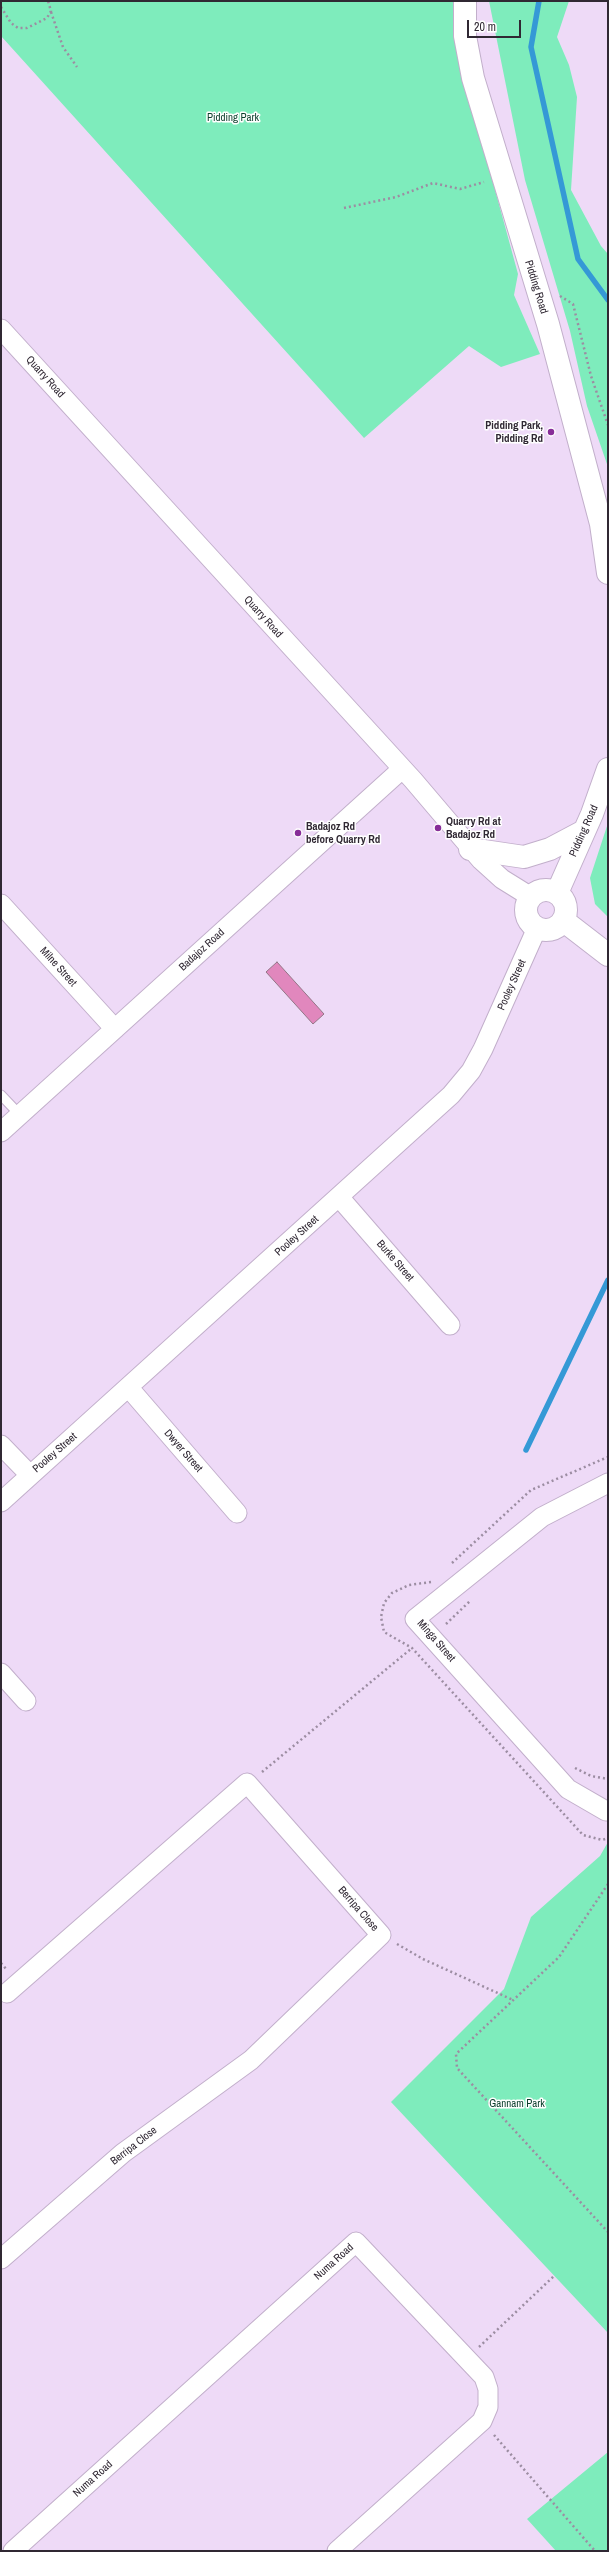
<!DOCTYPE html>
<html>
<head>
<meta charset="utf-8">
<style>
  body { margin:0 }
  #map { position:relative; width:609px; height:2552px; overflow:hidden; background:#eedaf7; font-family:"Archivo Narrow",sans-serif }
  canvas { display:block }
  .frame { position:absolute; inset:0; border:2px solid #302833; pointer-events:none }
  .scale { position:absolute; left:467px; top:20px; width:54px; height:18px; box-sizing:border-box; border:2px solid #302833; border-top:0; padding-left:5px; font-size:12px; line-height:14px; white-space:nowrap; color:#302833; -webkit-text-stroke:3px #fff; paint-order:stroke }
</style>
</head>
<body>
<div id="map">
<canvas width="609" height="2552"></canvas>
<div class="frame"></div>
<div class="scale">20 m</div>
</div>
<script>
const ctx = document.querySelector('canvas').getContext('2d');
ctx.lineJoin = 'round';
function fill(path, color) { ctx.fillStyle = color; ctx.fill(path, 'evenodd'); }
const toPath = rows => new Path2D(rows.map(r => 'M' + r).join(''));
function strokePath(path, color, width, dash) { ctx.strokeStyle = color; ctx.lineWidth = width; ctx.lineCap = dash ? 'butt' : 'round'; ctx.setLineDash(dash || []); ctx.stroke(path); }
function write(font, color, halo, rows, align = 'center') {
  ctx.font = font + ' "Archivo Narrow",sans-serif'; ctx.lineWidth = 3; ctx.setLineDash([]); ctx.textBaseline = 'middle'; ctx.strokeStyle = halo; ctx.fillStyle = color; for (const [text, x, y, turn = 0] of rows) {
    ctx.save(); ctx.translate(x, y); ctx.rotate((+turn || 0) * Math.PI / 180); ctx.textAlign = isNaN(turn) ? turn : align; if (halo) ctx.strokeText(text, 0, 0); ctx.fillText(text, 0, 0); ctx.restore();
  }
}
const green = toPath([
  [1,1,456,1,485,153,518,274,514,295,540,354,501,367,469,346,364,438,1,36],
  [489,1,569,1,557,37,569,65,577,97,571,190,601,246,608,254,608,467,587,406,570,331,525,180],
  [608,823,608,917,595,904,590,878],
  [608,1842,608,2333,391,2102,504,1989,531,1917,600,1856],
  [608,2452,608,2551,556,2551,527,2519]
]);
const stream = toPath([
  [539,1,531,47,578,259,608,300],
  [526,1450,608,1280]
]);
const building = toPath([
  [277,962,324,1014,313,1024,266,972,277,962]
]);
const path = toPath([
  [1,7,11,23,18,28,27,28,47,18,51,11,48,1],
  [51,12,63,47,77,67],
  [344,208,396,197,433,183,460,189,484,182],
  [560,296,573,304,591,376,608,425],
  [452,1563,531,1490,608,1457],
  [431,1582,409,1585,392,1593,384,1603,381,1617,384,1632,412,1648,583,1835,602,1840,608,1838],
  [446,1624,470,1601],
  [575,1768,591,1776,608,1779],
  [262,1772,412,1648],
  [608,1884,559,1957,456,2054,457,2068,608,2232],
  [397,1944,423,1959,513,2000],
  [1,1963,7,1970],
  [479,2347,554,2276],
  [494,2435,595,2551]
]);
const service = toPath([
  [1,1095,20,1115]
]);
const minor = toPath([
  [1,329,413,780,481,860,502,879,531,897],
  [1,904,115,1029],
  [1,1132,402,769],
  [339,1197,450,1325],
  [129,1388,237,1513],
  [1,1445,30,1475],
  [1,1502,451,1095,471,1071,483,1049,537,928],
  [1,1673,26,1701],
  [606,1811,568,1789,415,1619,542,1517,608,1483],
  [1,2259,123,2153,251,2060,381,1935,247,1783,7,1993],
  [13,2551,356,2242,484,2377,488,2389,488,2407,482,2421,337,2551]
]);
const tertiary = toPath([
  [465,1,465,36,473,78,548,324,601,524,608,573],
  [470,849,524,857,550,849,584,831],
  '526 910a20 20 0 1 1 40 0a20 20 0 1 1-40 0Z',
  [557,893,592,814,608,769],
  [564,921,608,955]
]);
const markers = [
  [551,432,4,"#872d98"],
  [438,828,4,"#872d98"],
  [298,833,4,"#872d98"]
];
const parkNames = [
  ["Pidding Park",233,118],
  ["Gannam Park",517,2104]
];
const streetNames = [
  ["Pidding Road",536,287,73],
  ["Quarry Road",45,377,48],
  ["Quarry Road",263,617,48],
  ["Pidding Road",584,831,-66],
  ["Badajoz Road",202,950,-42],
  ["Milne Street",58,967,48],
  ["Pooley Street",512,985,-66],
  ["Pooley Street",297,1236,-42],
  ["Burke Street",395,1261,49],
  ["Dwyer Street",183,1451,49],
  ["Pooley Street",55,1453,-41],
  ["Minga Street",436,1641,49],
  ["Berripa Close",358,1909,49],
  ["Berripa Close",134,2146,-38],
  ["Numa Road",334,2262,-42],
  ["Numa Road",93,2479,-42]
];
const poiNames = [
  ["Pidding Park,",543,426,"right"],
  ["Pidding Rd",543,439,"right"],
  ["Quarry Rd at",446,822],
  ["Badajoz Rd",446,835],
  ["Badajoz Rd",306,827],
  ["before Quarry Rd",306,840]
];
fill(green, '#7eecbc');
strokePath(stream, '#3599d6', 5.5);
fill(building, '#e187bd');
strokePath(building, '#937586', 1);
strokePath(service, '#c2afcb', 11);
strokePath(minor, '#c2afcb', 21);
strokePath(tertiary, '#c2afcb', 24);
strokePath(path, '#9c8da2', 2.5, [2, 3]);
strokePath(service, '#fff', 9);
strokePath(minor, '#fff', 19);
strokePath(tertiary, '#fff', 22);
for (const [x, y, r, color] of markers) { const dot = new Path2D(); dot.arc(x, y, r, 0, 2 * Math.PI); ctx.fillStyle = color; ctx.fill(dot); strokePath(dot, '#fff', 1.5); }
write('11px', '#0a3e2b', '#fff', parkNames);
write('11px', '#302833', '#fff', streetNames);
write('bold 11px', '#302833', '#fff', poiNames, 'left');
</script>
</body>
</html>
